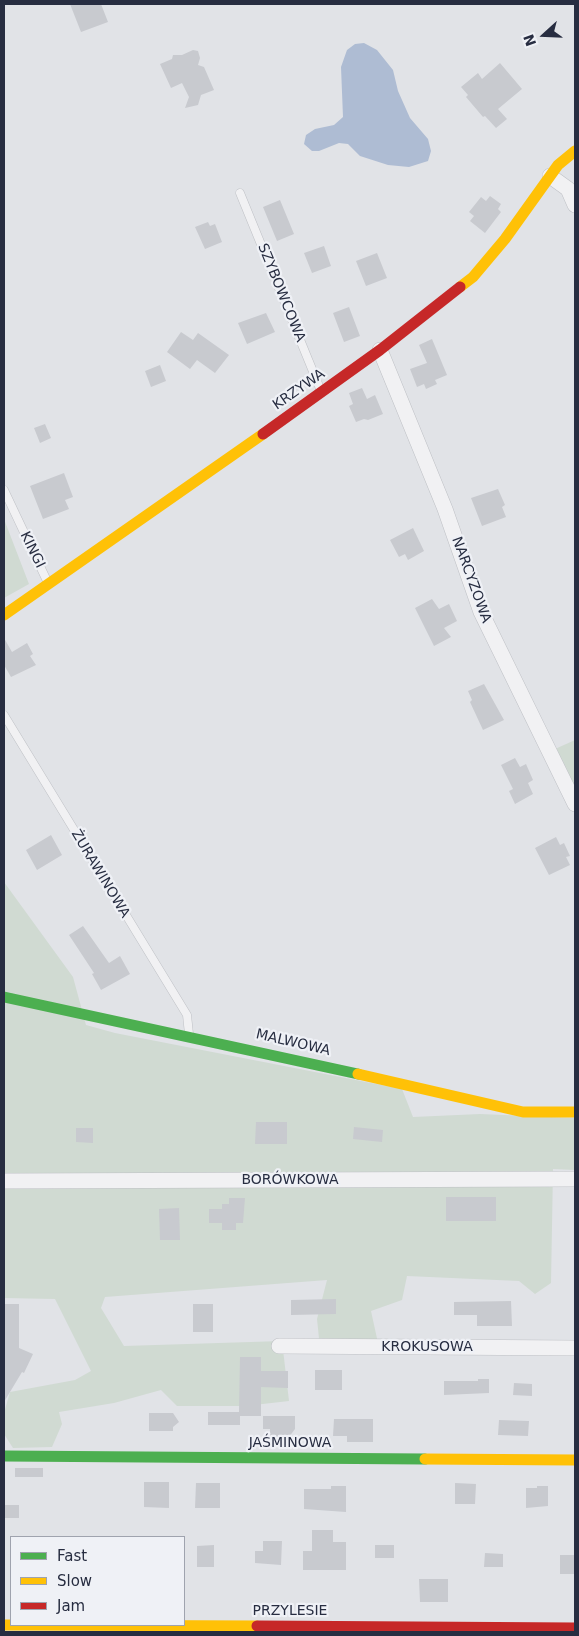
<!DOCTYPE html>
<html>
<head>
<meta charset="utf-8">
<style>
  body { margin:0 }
  #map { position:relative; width:579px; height:1636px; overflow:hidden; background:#e1e3e7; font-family:"DejaVu Sans",sans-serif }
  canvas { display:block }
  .frame { position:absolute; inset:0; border:5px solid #272d41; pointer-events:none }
  .legend { position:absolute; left:10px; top:1536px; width:175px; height:90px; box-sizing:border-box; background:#eff1f6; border:1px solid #9fa3ae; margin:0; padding:6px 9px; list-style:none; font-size:15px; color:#272d41 }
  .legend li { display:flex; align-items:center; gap:10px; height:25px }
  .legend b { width:25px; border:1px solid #9fa3ae }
  .north { position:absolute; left:519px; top:10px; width:50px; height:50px; -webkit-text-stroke:4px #eff1f6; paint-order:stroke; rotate:250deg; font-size:14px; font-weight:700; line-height:20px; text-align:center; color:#272d41 }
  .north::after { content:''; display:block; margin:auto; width:18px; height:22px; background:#272d41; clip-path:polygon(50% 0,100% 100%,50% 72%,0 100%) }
</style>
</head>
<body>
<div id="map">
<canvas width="579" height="1636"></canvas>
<div class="frame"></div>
<ul class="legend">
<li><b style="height:6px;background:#4caf50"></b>Fast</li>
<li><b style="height:6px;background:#ffc107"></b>Slow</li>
<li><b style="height:6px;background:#c62828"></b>Jam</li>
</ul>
<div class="north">N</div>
</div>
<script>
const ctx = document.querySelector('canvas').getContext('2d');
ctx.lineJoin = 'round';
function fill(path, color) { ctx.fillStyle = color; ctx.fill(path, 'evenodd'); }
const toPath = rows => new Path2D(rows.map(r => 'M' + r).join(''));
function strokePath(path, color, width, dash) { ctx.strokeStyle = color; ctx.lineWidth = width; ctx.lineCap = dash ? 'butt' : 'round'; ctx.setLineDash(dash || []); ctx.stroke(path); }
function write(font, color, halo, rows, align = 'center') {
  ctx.font = font + ' "DejaVu Sans",sans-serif'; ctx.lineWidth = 4.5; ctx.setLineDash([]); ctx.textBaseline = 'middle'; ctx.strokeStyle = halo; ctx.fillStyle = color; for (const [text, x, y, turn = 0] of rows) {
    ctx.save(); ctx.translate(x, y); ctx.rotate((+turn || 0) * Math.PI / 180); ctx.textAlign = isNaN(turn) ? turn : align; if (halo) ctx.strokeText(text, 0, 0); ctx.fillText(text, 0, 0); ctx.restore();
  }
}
const green = toPath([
  [4,519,29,584,4,598],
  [575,740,575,789,555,749],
  [4,882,73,977,86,1025,115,1033,402,1089,413,1117,480,1114,575,1118,575,1170,553,1169,551,1283,535,1294,519,1281,407,1276,402,1300,371,1311,378,1343,320,1348,317,1319,327,1280,105,1297,101,1308,124,1346,282,1341,289,1401,245,1406,177,1406,161,1390,114,1403,59,1412,62,1424,52,1447,13,1448,4,1434,4,1413,10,1392,75,1380,91,1371,55,1299,4,1298]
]);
const water = toPath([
  [364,43,377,50,393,70,398,91,410,118,428,139,431,151,428,161,409,167,388,165,360,156,348,144,339,143,319,151,312,151,304,144,306,135,315,129,334,125,343,117,341,67,347,50,355,44]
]);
const building = toPath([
  [70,4,101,4,108,22,81,32],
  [193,50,198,51,200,58,198,65,204,67,214,90,201,95,198,105,185,108,189,97,182,83,171,88,160,64,172,59,173,55,182,55],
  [500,63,522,89,498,109,507,119,496,128,485,116,483,117,466,97,468,95,461,87,478,73,482,79],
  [490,196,501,204,498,209,501,212,485,233,470,221,474,216,469,212,481,197,486,201],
  [280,200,294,234,277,241,263,207],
  [208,222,210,226,215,224,222,242,205,249,195,227],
  [324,246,331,266,312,273,304,253],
  [377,253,387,278,366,286,356,261],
  [349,307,360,336,344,342,333,313],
  [266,313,275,332,247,344,238,323],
  [181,332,193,340,198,333,229,355,215,373,197,360,190,369,167,352],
  [432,339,447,375,435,380,437,384,426,389,424,384,417,387,410,369,427,363,419,345],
  [160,365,166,381,151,387,145,371],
  [362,388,367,399,375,395,383,414,368,420,364,419,356,422,349,406,353,404,349,393],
  [45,424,51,438,40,443,34,428],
  [64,473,73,497,65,500,69,509,43,519,30,486],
  [498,489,505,505,502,507,506,517,482,526,471,498],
  [413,528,424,551,408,560,405,554,399,557,390,540],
  [432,599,439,609,449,604,457,621,444,628,451,637,434,646,415,608],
  [4,638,12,652,27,643,33,654,30,656,36,665,11,677,4,665],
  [484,684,504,720,483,730,470,702,472,700,468,691],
  [515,758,520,767,526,764,533,780,528,783,533,794,515,804,509,791,513,789,501,765],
  [51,835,62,855,37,870,26,850],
  [556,837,560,845,564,843,570,856,566,857,570,865,549,875,535,848],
  [83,926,109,963,120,956,130,974,101,990,92,974,94,973,69,935],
  [256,1122,287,1122,287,1144,255,1144],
  [354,1127,383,1130,382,1142,353,1139],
  [76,1128,93,1128,93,1143,76,1142],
  [446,1197,496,1197,496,1221,446,1221],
  [229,1198,245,1198,243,1223,236,1223,236,1230,222,1230,222,1223,209,1223,209,1209,222,1209,222,1204,229,1204],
  [179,1208,180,1240,160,1240,159,1209],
  [336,1299,336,1314,291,1315,291,1300],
  [511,1301,512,1326,477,1326,477,1315,454,1315,454,1302],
  [4,1304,19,1304,19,1348,33,1354,24,1373,22,1372,4,1402],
  [193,1304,213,1304,213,1332,193,1332],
  [240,1357,261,1357,261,1371,288,1371,288,1388,261,1387,261,1416,240,1416,240,1425,208,1425,208,1412,239,1412],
  [315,1370,342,1370,342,1390,315,1390],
  [478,1379,489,1379,489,1393,444,1395,444,1381,478,1381],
  [514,1383,532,1384,532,1396,513,1395],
  [149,1413,173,1413,179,1422,173,1427,173,1431,149,1431],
  [263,1416,295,1416,295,1429,289,1437,289,1442,270,1441,270,1429,263,1429],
  [334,1419,373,1419,373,1442,347,1442,347,1436,333,1436],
  [499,1420,529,1421,528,1436,498,1435],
  [15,1468,43,1468,43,1477,15,1477],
  [144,1482,169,1482,169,1508,144,1507],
  [196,1483,220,1483,220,1508,195,1508],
  [455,1483,476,1484,475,1504,455,1504],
  [331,1486,346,1486,346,1512,304,1509,304,1489,331,1489],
  [537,1486,548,1486,548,1506,526,1508,526,1488,537,1488],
  [4,1505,19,1505,19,1518,4,1518],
  [312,1530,333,1530,333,1542,346,1542,346,1570,303,1570,303,1551,312,1551],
  [263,1541,282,1541,281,1565,255,1563,255,1551,263,1551],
  [214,1545,214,1567,197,1567,197,1546],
  [375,1545,394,1545,394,1558,375,1558],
  [485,1553,503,1554,503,1567,484,1567],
  [560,1555,575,1555,575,1574,560,1574],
  [419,1579,448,1579,448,1602,420,1602]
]);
const lane = toPath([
  [240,193,321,391],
  [4,490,48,583],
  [4,715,187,1015,189,1034]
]);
const street = toPath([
  [550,176,568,189,575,205],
  [380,350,445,509,481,612,575,804],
  [4,1181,575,1179],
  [279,1346,575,1348]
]);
const fast = toPath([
  [4,997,358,1074],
  [4,1456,425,1459]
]);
const slow = toPath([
  [460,287,473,277,505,239,558,165,575,151],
  [4,615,263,434],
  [358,1074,523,1112,575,1112],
  [425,1459,575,1460],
  [4,1625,257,1626]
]);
const jam = toPath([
  [263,434,380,350,460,287],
  [257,1626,575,1628]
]);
const streetNames = [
  ["SZYBOWCOWA",281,293,68],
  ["KRZYWA",299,390,-35],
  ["KINGI",32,550,64],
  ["NARCYZOWA",471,580,70],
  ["ŻURAWINOWA",100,874,59],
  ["MALWOWA",293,1043,13],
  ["BORÓWKOWA",290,1180],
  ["KROKUSOWA",427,1347],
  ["JAŚMINOWA",290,1443],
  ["PRZYLESIE",290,1611]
];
fill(green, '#d0dad2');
fill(water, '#aebcd3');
fill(building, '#c8cacf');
strokePath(lane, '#bec0c5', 9);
strokePath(street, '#bec0c5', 16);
strokePath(lane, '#f1f1f3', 8);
strokePath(street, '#f1f1f3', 15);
strokePath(fast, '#4caf50', 11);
strokePath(slow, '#ffc107', 11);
strokePath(jam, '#c62828', 11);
write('14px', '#272d41', '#eff1f6', streetNames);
</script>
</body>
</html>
